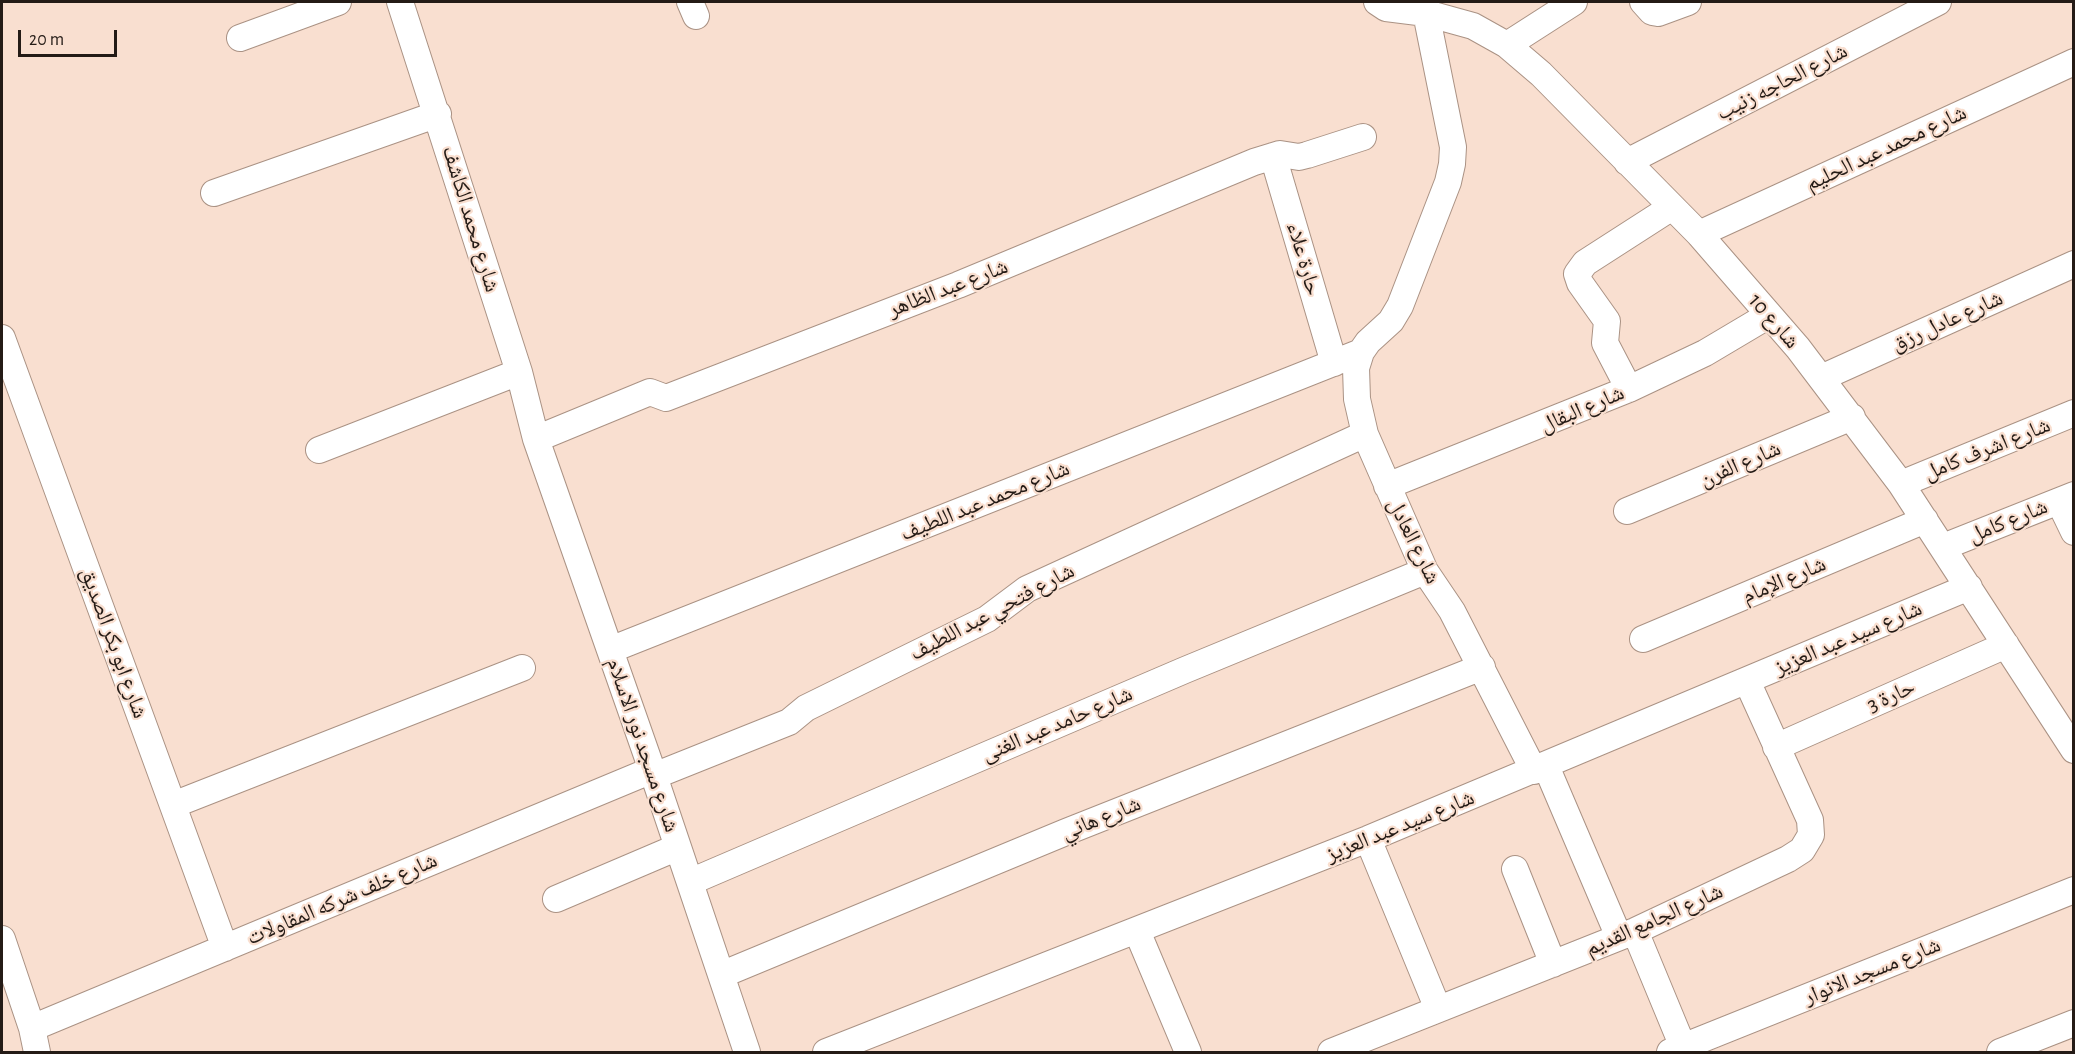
<!DOCTYPE html>
<html>
<head>
<meta charset="utf-8">
<style>
  body { margin:0 }
  #map { position:relative; width:2075px; height:1054px; overflow:hidden; background:#f9dfd0; font-family:"Alegreya Sans",sans-serif }
  canvas { display:block }
  .frame { position:absolute; inset:0; border:3px solid #241b16; pointer-events:none }
  .scale { position:absolute; left:18px; top:30px; width:99px; height:27px; box-sizing:border-box; border:3px solid #241b16; border-top:0; padding-left:8px; font-size:18px; line-height:21px; white-space:nowrap; color:#241b16; -webkit-text-stroke:4px #f9dfd0; paint-order:stroke }
</style>
</head>
<body>
<div id="map">
<canvas width="2075" height="1054"></canvas>
<div class="frame"></div>
<div class="scale">20 m</div>
</div>
<script>
const ctx = document.querySelector('canvas').getContext('2d');
ctx.lineJoin = 'round';
const toPath = rows => new Path2D(rows.map(r => 'M' + r).join(''));
function strokePath(path, color, width, dash) { ctx.strokeStyle = color; ctx.lineWidth = width; ctx.lineCap = dash ? 'butt' : 'round'; ctx.setLineDash(dash || []); ctx.stroke(path); }
function write(font, color, halo, rows, align = 'center') {
  ctx.font = font + ' "Alegreya Sans","Noto Naskh Arabic",sans-serif'; ctx.lineWidth = 4.5; ctx.setLineDash([]); ctx.textBaseline = 'middle'; ctx.strokeStyle = halo; ctx.fillStyle = color; for (const [text, x, y, turn = 0] of rows) {
    ctx.save(); ctx.translate(x, y); ctx.rotate((+turn || 0) * Math.PI / 180); ctx.textAlign = isNaN(turn) ? turn : align; if (halo) ctx.strokeText(text, 0, 0); ctx.fillText(text, 0, 0); ctx.restore();
  }
}
const minor = toPath([
  [400,2,519,372,536,439,652,770,747,1052],
  [690,2,696,16],
  [1377,2,1386,8,1426,13,1473,26,1507,45,1541,74,1699,234,1798,348,1901,484,2074,750],
  [1643,2,1652,12,1658,13,1688,2],
  [1426,13,1453,147,1452,164,1448,182,1400,306,1391,321,1368,342,1361,352,1356,368,1357,399,1365,434,1425,571,1452,611,1534,771],
  [240,38,338,2],
  [1507,45,1574,2],
  [1273,156,1334,363],
  [1627,162,1938,2],
  [214,193,438,114],
  [1699,234,2074,62],
  [2,338,225,948],
  [1821,378,2074,264],
  [1629,389,1605,343,1607,321,1580,283,1577,274,1585,263,1672,207],
  [536,439,650,392,666,398,958,285,1254,162,1280,154,1299,157,1307,155,1363,137],
  [319,450,519,372],
  [1901,484,2074,413],
  [1387,486,1629,389,1705,353,1769,315],
  [2059,501,2074,532],
  [1627,511,1852,417],
  [1943,547,2074,495],
  [1643,639,1925,520],
  [610,650,1361,352],
  [1776,747,2006,645],
  [1546,766,1619,937],
  [654,776,789,722,806,708,987,619,1027,589,1365,434],
  [173,805,522,668],
  [1368,839,1438,1009],
  [1515,869,1553,964],
  [690,882,1185,670,1425,571],
  [556,899,678,847],
  [1137,931,1188,1052],
  [1635,931,1683,1047],
  [2,939,32,1028,37,1052],
  [721,975,1066,832,1482,667],
  [32,1028,652,770],
  [826,1052,1368,839,1969,587],
  [1331,1052,1635,931,1788,859,1802,850,1811,835,1810,820,1747,681],
  [1670,1052,2074,890],
  [2000,1052,2074,1023]
]);
const streetNames = [
  ["شارع الحاجه زنيب",1782,82,-27],
  ["شارع محمد عبد الحليم",1886,148,-25],
  ["شارع محمد الكاشف",471,219,73],
  ["حارة علاء",1304,259,74],
  ["شارع عبد الظاهر",948,288,-21],
  ["شارع 10",1774,321,49],
  ["شارع عادل رزق",1947,321,-24],
  ["شارع البقال",1582,409,-23],
  ["شارع اشرف كامل",1987,449,-22],
  ["شارع الفرن",1740,464,-23],
  ["شارع محمد عبد اللطيف",985,501,-22],
  ["شارع كامل",2008,521,-22],
  ["شارع العادل",1414,541,64],
  ["شارع الإمام",1784,580,-23],
  ["شارع فتحي عبد اللطيف",992,612,-28],
  ["شارع سيد عبد العزيز",1848,638,-23],
  ["شارع ابو بكر الصديق",114,643,70],
  ["حارة 3",1891,696,-24],
  ["شارع حامد عبد الغنى",1057,724,-23],
  ["شارع مسجد نور الاسلام",643,745,71],
  ["شارع هاني",1101,818,-22],
  ["شارع سيد عبد العزيز",1400,826,-22],
  ["شارع خلف شركه المقاولات",342,899,-23],
  ["شارع الجامع القديم",1654,920,-24],
  ["شارع مسجد الانوار",1872,971,-22]
];
strokePath(minor, '#aa9284', 28);
strokePath(minor, '#fff', 26);
write('22px', '#241b16', '#f9dfd0', streetNames);
</script>
</body>
</html>
